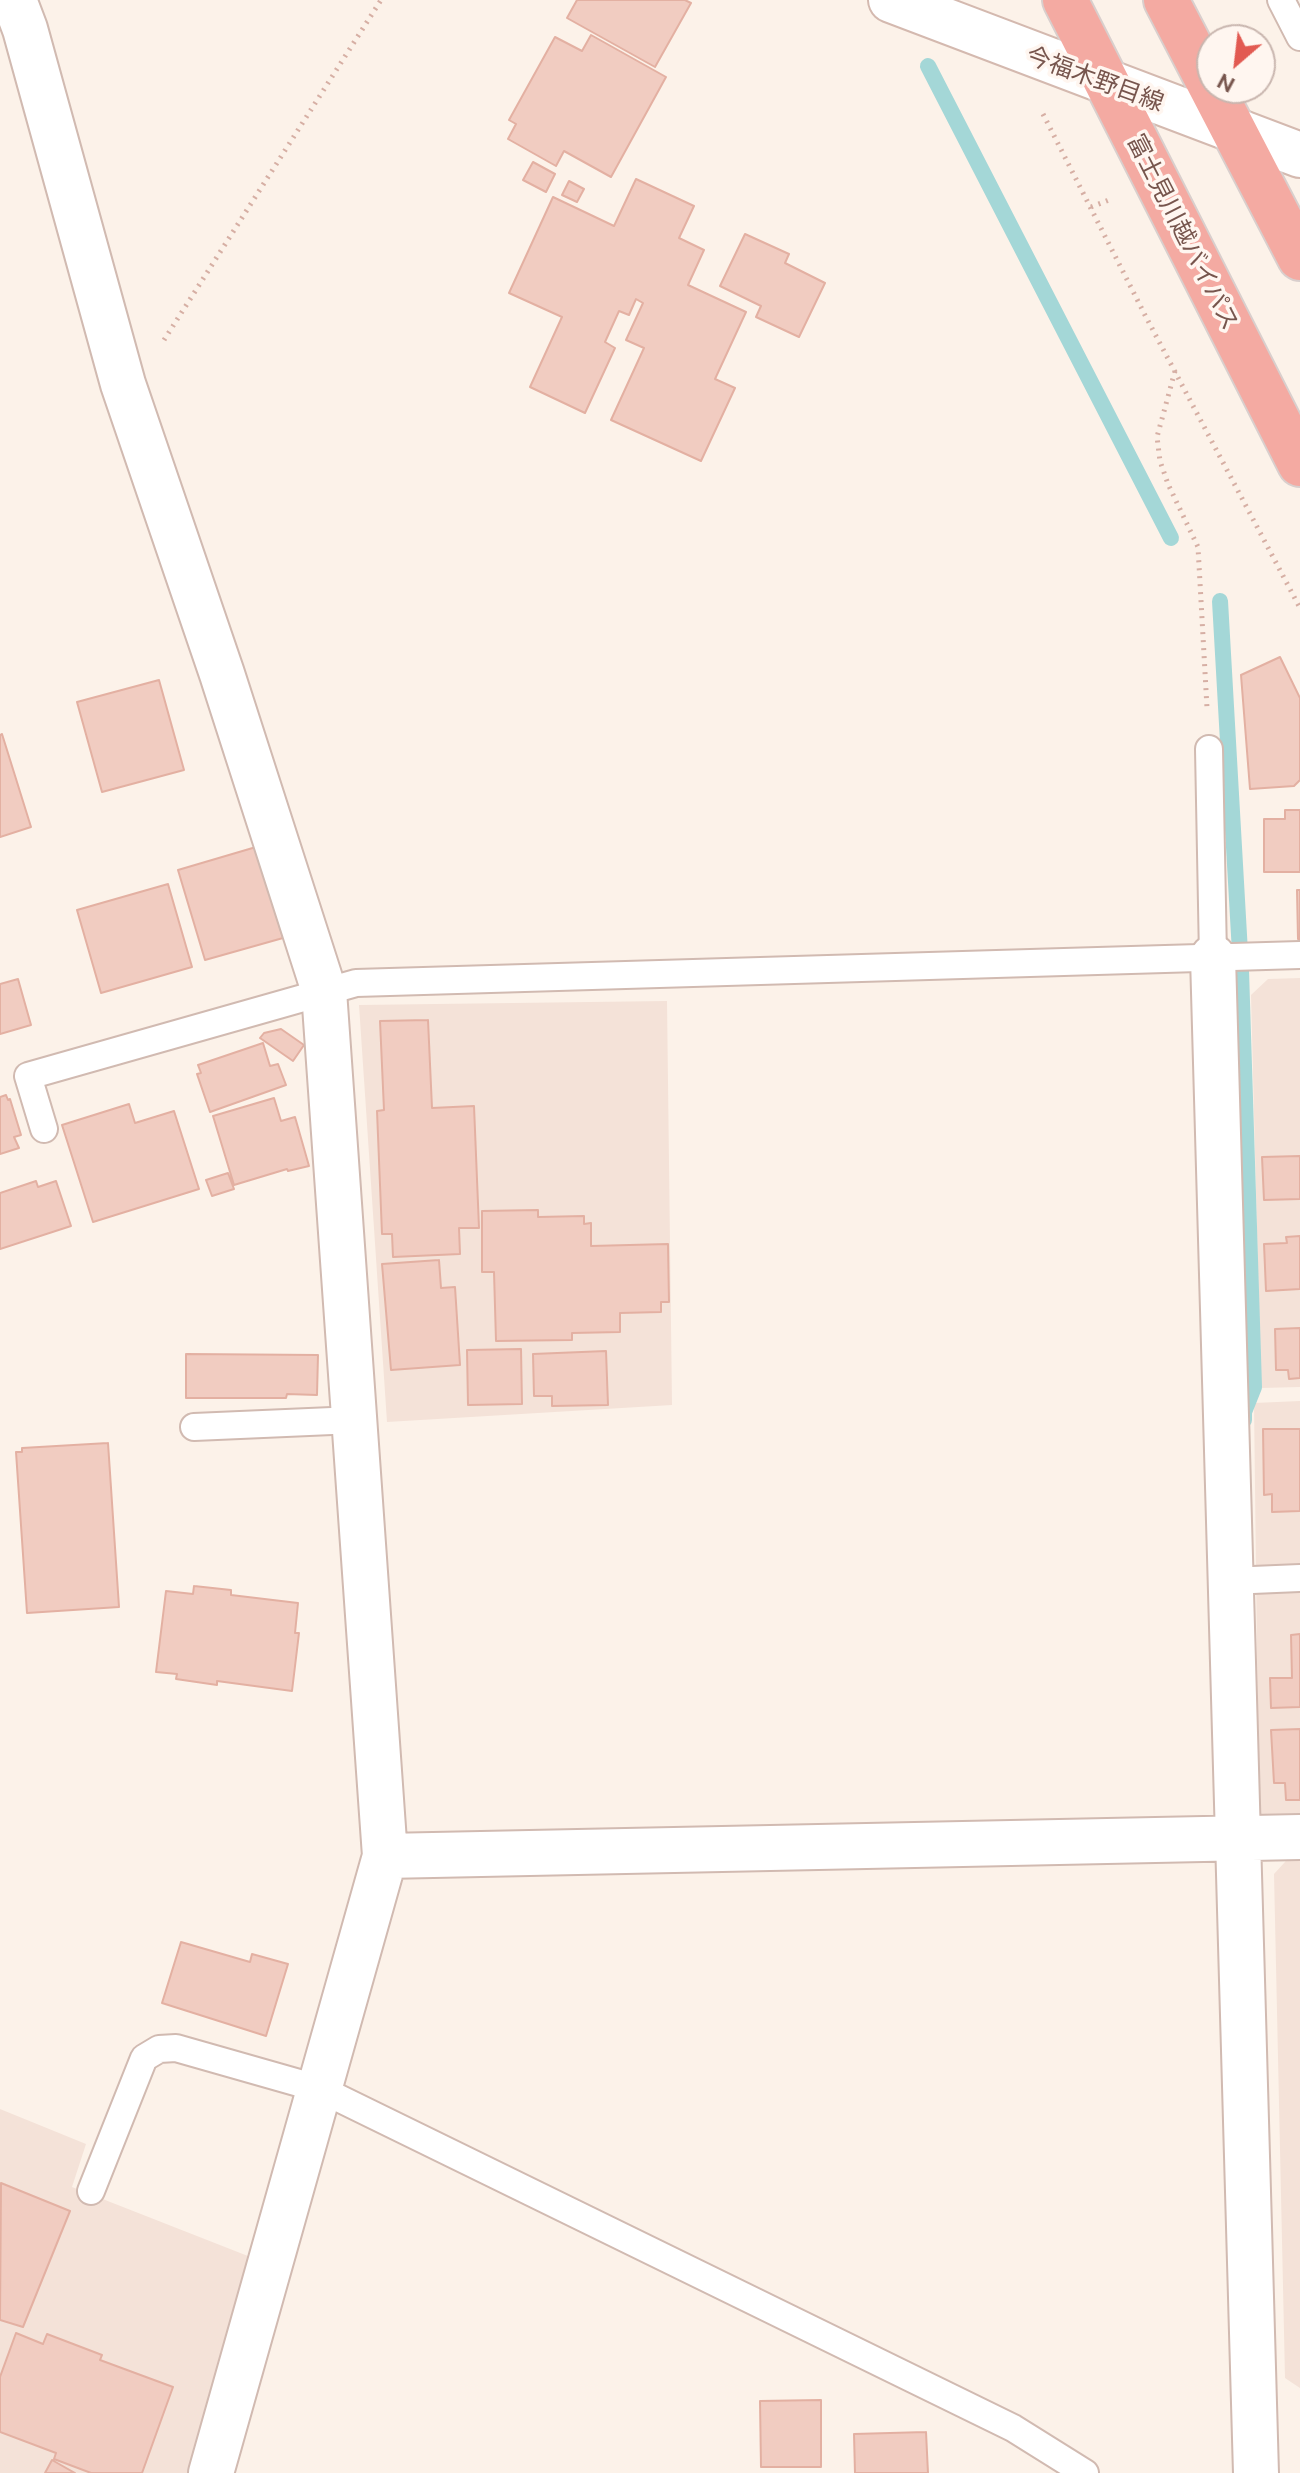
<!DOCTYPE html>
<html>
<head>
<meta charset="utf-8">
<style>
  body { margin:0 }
  #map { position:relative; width:1300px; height:2473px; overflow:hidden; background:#fcf2e9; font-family:Ubuntu,sans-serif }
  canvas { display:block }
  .north { position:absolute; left:1196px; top:24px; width:80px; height:80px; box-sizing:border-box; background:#fff6f0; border:2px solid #c9b6af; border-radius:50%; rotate:208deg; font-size:22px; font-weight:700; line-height:32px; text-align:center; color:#77554d }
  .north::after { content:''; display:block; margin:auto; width:28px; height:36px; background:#e25a52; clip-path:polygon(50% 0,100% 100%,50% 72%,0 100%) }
</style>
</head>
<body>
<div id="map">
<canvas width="1300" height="2473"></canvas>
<div class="north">N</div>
</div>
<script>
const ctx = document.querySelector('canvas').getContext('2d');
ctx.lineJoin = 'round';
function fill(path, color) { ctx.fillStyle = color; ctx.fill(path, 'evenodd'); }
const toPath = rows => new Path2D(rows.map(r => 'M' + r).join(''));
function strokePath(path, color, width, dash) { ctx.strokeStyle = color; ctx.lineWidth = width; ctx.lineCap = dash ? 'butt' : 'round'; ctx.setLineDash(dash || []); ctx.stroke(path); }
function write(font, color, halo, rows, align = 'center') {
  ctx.font = font + ' Ubuntu,"Noto Sans JP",sans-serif'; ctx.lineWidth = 7; ctx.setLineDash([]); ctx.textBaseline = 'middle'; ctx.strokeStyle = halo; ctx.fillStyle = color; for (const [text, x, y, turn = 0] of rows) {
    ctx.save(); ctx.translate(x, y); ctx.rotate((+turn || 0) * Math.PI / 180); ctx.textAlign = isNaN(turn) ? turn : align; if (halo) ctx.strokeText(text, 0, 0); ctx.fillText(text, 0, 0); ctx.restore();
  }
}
const residential = toPath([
  [1300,978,1300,1387,1261,1388,1251,995,1268,979],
  [667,1001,672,1405,387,1422,359,1005],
  [1300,1401,1300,1831,1259,1822,1254,1403],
  [1295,1851,1300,1851,1300,2388,1285,2378,1274,1874],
  [0,2109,86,2144,72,2187,253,2258,188,2473,0,2473]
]);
const stream = toPath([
  [928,66,1171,538],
  [1220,601,1241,970,1254,1387,1244,1412,1244,1420]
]);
const building = toPath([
  [577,0,685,0,691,3,655,67,567,18,577,0],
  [591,35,666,77,611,177,564,151,556,166,508,139,516,124,509,120,555,37,582,51,591,35],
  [533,162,555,174,546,192,523,180,533,162],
  [636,179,694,206,679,238,704,250,688,285,746,312,715,379,735,388,701,461,611,420,644,348,626,340,643,303,636,299,629,315,619,311,605,342,615,348,585,413,530,387,562,317,509,293,553,197,614,226,636,179],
  [569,181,584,189,577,202,562,195,569,181],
  [745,234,789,254,785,263,825,283,799,337,756,317,761,306,720,286,745,234],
  [1280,657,1300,698,1300,780,1294,786,1250,789,1241,675,1280,657],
  [159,680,184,770,102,792,77,702,159,680],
  [2,734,31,827,0,837,0,735,2,734],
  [1285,810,1300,810,1300,872,1264,872,1264,819,1285,819,1285,810],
  [256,847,283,938,205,960,178,870,256,847],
  [168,884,192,967,101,993,77,910,168,884],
  [1297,890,1300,890,1300,939,1298,939,1297,890],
  [18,979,31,1025,0,1034,0,984,18,979],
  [428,1020,432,1108,474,1106,479,1228,459,1228,460,1254,393,1257,392,1234,382,1234,377,1111,384,1110,380,1021,428,1020],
  [281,1029,304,1045,293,1061,260,1038,264,1033,281,1029],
  [263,1043,270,1066,278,1064,286,1085,210,1112,197,1074,201,1073,198,1065,263,1043],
  [6,1095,8,1100,10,1099,21,1135,14,1137,19,1148,0,1154,0,1097,6,1095],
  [274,1098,281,1121,295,1117,309,1166,288,1171,287,1169,234,1185,213,1116,274,1098],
  [129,1104,135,1123,174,1111,199,1189,93,1222,62,1125,129,1104],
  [1300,1156,1300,1199,1264,1200,1262,1157,1300,1156],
  [228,1173,234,1189,212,1196,206,1180,228,1173],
  [36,1181,38,1187,56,1181,71,1226,0,1249,0,1193,36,1181],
  [538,1210,538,1217,584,1216,584,1224,591,1223,591,1246,668,1244,669,1302,661,1302,661,1312,620,1313,620,1332,572,1333,572,1340,496,1341,494,1272,482,1272,482,1211,538,1210],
  [1300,1236,1300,1289,1266,1291,1264,1244,1287,1243,1286,1237,1300,1236],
  [439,1260,441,1288,455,1287,460,1365,391,1370,382,1264,439,1260],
  [1300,1328,1300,1378,1289,1379,1288,1370,1276,1370,1275,1329,1300,1328],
  [521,1349,522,1404,468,1405,467,1350,521,1349],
  [606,1351,608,1405,552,1406,552,1396,534,1396,533,1354,606,1351],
  [186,1354,318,1355,317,1395,287,1394,286,1398,186,1398,186,1354],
  [1263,1429,1300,1429,1300,1511,1272,1512,1272,1494,1264,1495,1263,1429],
  [108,1443,119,1607,27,1613,16,1452,22,1452,22,1448,108,1443],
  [194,1586,231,1590,231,1595,298,1603,295,1633,299,1633,292,1691,217,1681,217,1685,176,1679,177,1674,156,1672,166,1591,193,1594,194,1586],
  [1300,1634,1300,1707,1271,1708,1270,1678,1292,1678,1291,1635,1300,1634],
  [1300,1729,1300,1800,1286,1800,1285,1783,1274,1783,1271,1730,1300,1729],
  [181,1942,250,1962,252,1954,288,1964,266,2036,162,2003,181,1942],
  [1,2183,70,2211,23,2327,0,2320,1,2183],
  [16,2333,43,2344,47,2334,102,2355,100,2360,173,2387,142,2473,91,2473,54,2459,56,2453,0,2432,0,2377,16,2333],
  [821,2400,821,2467,761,2467,760,2401,821,2400],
  [926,2432,928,2473,855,2473,854,2434,926,2432],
  [52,2460,75,2473,45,2473,52,2460]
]);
const path = toPath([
  [1043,114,1146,317,1300,608],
  [1091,207,1109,200],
  [164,340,381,0],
  [1175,371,1157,437,1160,461,1168,484,1198,547,1207,708]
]);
const lane = toPath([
  [1281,0,1300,37],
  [1209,749,1213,957],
  [44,1129,28,1076,356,983,1300,955],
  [194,1427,355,1420],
  [1229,1581,1300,1578],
  [91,2191,144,2058,159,2049,176,2048,320,2089,1013,2428,1085,2473]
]);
const street = toPath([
  [14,0,25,29,123,384,222,674,324,991,385,1856,211,2473],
  [1213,957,1256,2473],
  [385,1856,1300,1837]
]);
const secondary = toPath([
  [891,0,1300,155]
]);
const highway = toPath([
  [1065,0,1300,464],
  [1166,0,1300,258]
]);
const streetNames = [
  ["今福木野目線",1095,79,20],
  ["富士見川越バイパス",1183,232,63]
];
fill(residential, '#f4e2d8');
strokePath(stream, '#a4d7d7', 16);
fill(building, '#f1ccc1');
strokePath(building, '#e3b0a2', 2);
strokePath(lane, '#d1bab1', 30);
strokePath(street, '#d1bab1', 48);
strokePath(secondary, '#d4b9af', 48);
strokePath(highway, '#d9cfcd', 48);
strokePath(path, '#d6afa4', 5, [2, 6]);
strokePath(lane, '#fff', 26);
strokePath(street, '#fff', 44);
strokePath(secondary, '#fff', 44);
strokePath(highway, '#f4aaa2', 44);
write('24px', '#77554d', '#fff6f0', streetNames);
</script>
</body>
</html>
